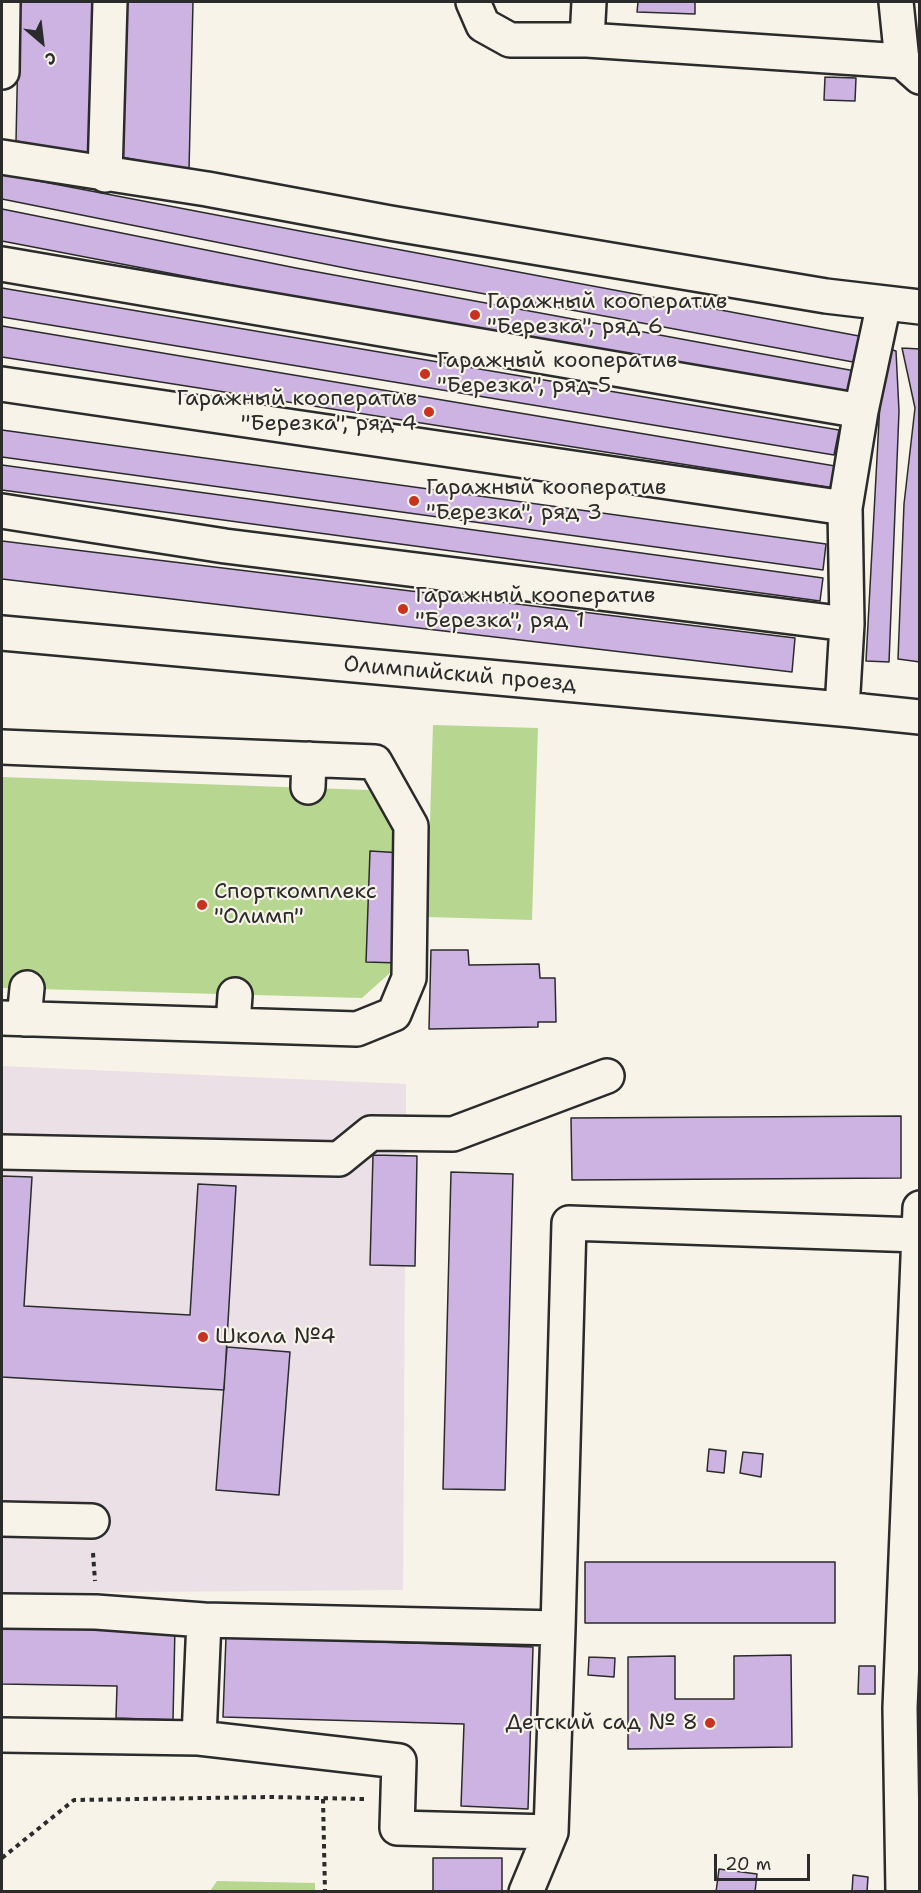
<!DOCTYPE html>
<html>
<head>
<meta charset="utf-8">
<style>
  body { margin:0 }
  #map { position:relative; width:921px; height:1893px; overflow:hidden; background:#f7f3e8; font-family:"Shantell Sans",sans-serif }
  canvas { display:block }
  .frame { position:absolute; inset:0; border:3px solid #2b2b2b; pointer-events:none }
  .north { position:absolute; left:12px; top:12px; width:60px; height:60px; -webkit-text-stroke:4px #f7f3e8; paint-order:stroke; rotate:152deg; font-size:16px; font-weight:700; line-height:24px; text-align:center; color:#2b2b2b }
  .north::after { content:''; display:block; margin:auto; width:21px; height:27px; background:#2b2b2b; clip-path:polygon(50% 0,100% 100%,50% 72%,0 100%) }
  .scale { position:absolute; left:714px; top:1854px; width:96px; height:27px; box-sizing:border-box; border:3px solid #2b2b2b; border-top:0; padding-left:8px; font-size:18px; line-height:21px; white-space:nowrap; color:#2b2b2b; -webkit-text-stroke:4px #f7f3e8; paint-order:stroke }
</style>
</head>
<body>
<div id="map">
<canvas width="921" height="1893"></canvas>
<div class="frame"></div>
<div class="north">С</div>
<div class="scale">20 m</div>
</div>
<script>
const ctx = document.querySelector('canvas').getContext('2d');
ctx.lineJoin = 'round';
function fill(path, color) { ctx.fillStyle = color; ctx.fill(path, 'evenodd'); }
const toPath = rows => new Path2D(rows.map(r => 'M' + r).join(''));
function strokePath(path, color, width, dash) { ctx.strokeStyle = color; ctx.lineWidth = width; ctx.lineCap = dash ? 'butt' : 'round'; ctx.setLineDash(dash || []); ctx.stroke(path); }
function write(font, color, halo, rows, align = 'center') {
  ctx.font = font + ' "Shantell Sans",sans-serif'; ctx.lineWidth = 4.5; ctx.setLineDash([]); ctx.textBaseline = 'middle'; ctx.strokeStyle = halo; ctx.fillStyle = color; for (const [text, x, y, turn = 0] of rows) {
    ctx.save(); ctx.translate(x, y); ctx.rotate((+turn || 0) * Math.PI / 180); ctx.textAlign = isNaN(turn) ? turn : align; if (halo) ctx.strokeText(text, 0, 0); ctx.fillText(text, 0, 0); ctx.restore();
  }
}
const built = toPath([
  [2,1066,406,1084,403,1590,2,1593]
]);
const green = toPath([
  [433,725,538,728,532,920,427,917],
  [2,777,369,790,405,846,401,963,362,998,2,988],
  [217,1881,315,1883,315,1891,210,1891]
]);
const building = toPath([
  [19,2,94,2,90,157,16,141,19,2],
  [125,2,193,2,189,170,121,157,125,2],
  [638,2,695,2,695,14,637,12,638,2],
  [825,77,856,78,855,101,824,100,825,77],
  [2,174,300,231,859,336,853,362,355,270,2,199,2,174],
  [2,209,296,268,855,371,852,392,283,295,2,241,2,209],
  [2,288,839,430,834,455,2,317,2,288],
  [2,326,835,466,834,488,2,357,2,326],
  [883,347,896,351,899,411,889,662,866,661,883,347],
  [902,348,920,349,920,662,898,659,904,504,915,408,902,348],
  [2,430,826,544,823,570,2,457,2,430],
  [2,465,823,578,820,601,2,490,2,465],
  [2,541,795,638,792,672,2,579,2,541],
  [370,851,403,853,400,963,366,962,370,851],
  [431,950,468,950,469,965,539,964,540,978,555,978,556,1022,538,1022,538,1027,429,1029,431,950],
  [901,1116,901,1178,572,1180,571,1118,901,1116],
  [373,1155,417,1156,415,1266,370,1265,373,1155],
  [451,1172,513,1174,505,1490,443,1489,451,1172],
  [2,1176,32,1177,24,1306,190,1315,198,1184,236,1186,224,1390,2,1377,2,1176],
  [227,1347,290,1352,279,1495,216,1490,227,1347],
  [709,1449,726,1451,724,1473,707,1471,709,1449],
  [743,1452,763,1454,761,1477,740,1473,743,1452],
  [585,1562,835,1562,835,1623,585,1623,585,1562],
  [2,1623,175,1626,173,1720,116,1718,117,1686,2,1684,2,1623],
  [226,1637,533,1647,528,1809,461,1806,464,1724,223,1717,226,1637],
  [791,1655,792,1747,628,1749,628,1657,675,1656,675,1699,734,1699,734,1656,791,1655],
  [589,1657,615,1658,614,1677,588,1675,589,1657],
  [859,1666,875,1666,875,1694,858,1694,859,1666],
  [433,1858,502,1858,502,1892,433,1892,433,1858],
  [719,1869,757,1874,755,1892,716,1892,719,1869],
  [853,1875,868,1877,867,1892,852,1892,853,1875]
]);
const path = toPath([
  [93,1553,95,1581],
  [323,1799,325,1892],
  [2,1858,74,1800,271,1797,364,1799]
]);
const minor = toPath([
  [473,2,483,25,510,40,587,40],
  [589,2,587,40,902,61,920,77],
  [896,2,902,61],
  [2,72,3,2],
  [2,157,207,189,390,223,826,296,920,307],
  [105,175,110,2],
  [2,264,861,411,884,303],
  [2,384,845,508,847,624,842,709,920,717],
  [845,508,861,411],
  [2,511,225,546,847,624],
  [2,633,863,711],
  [2,747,375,762,411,826,409,978,394,1014,357,1029,2,1018],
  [308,787,309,759],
  [24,1019,27,988],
  [233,1025,235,995],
  [2,1152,339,1159,371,1133,453,1134,607,1076],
  [2,1519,92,1521],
  [2,1611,96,1612,204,1620,199,1738,399,1761,397,1828,551,1832,526,1892],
  [204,1620,558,1628,551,1832],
  [558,1628,569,1223,918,1235],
  [2,1735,199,1738],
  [903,1892,900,1708,920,1208]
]);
const markers = [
  [475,315,6,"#c8321e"],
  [425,374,6,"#c8321e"],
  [429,412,6,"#c8321e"],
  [414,501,6,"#c8321e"],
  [403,609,6,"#c8321e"],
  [202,905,6,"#c8321e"],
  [203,1337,6,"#c8321e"],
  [710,1723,6,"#c8321e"]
];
const poiNames = [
  ["Гаражный кооператив",487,302],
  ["\"Березка\", ряд 6",487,327],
  ["Гаражный кооператив",437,361],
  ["\"Березка\", ряд 5",437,386],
  ["Гаражный кооператив",417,399,"right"],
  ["\"Березка\", ряд 4",417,424,"right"],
  ["Гаражный кооператив",426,488],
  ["\"Березка\", ряд 3",426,513],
  ["Гаражный кооператив",415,596],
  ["\"Березка\", ряд 1",415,621],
  ["Спорткомплекс",214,892],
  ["\"Олимп\"",214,917],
  ["Школа №4",215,1337],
  ["Детский сад № 8",698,1723,"right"]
];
const streetNames = [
  ["Олимпийский проезд",460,675,5]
];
fill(built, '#eae0e6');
fill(green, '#b7d791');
fill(building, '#ccb3e2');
strokePath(building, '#2b2b2b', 1.5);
strokePath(minor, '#2b2b2b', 38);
strokePath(path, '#2b2b2b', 4, [4.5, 4.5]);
strokePath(minor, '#f7f3e8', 33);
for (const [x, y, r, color] of markers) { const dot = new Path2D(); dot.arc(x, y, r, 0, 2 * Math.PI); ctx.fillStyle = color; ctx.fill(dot); strokePath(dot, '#f7f3e8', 2); }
write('22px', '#2b2b2b', '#f7f3e8', poiNames, 'left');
write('22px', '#2b2b2b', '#f7f3e8', streetNames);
</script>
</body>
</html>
